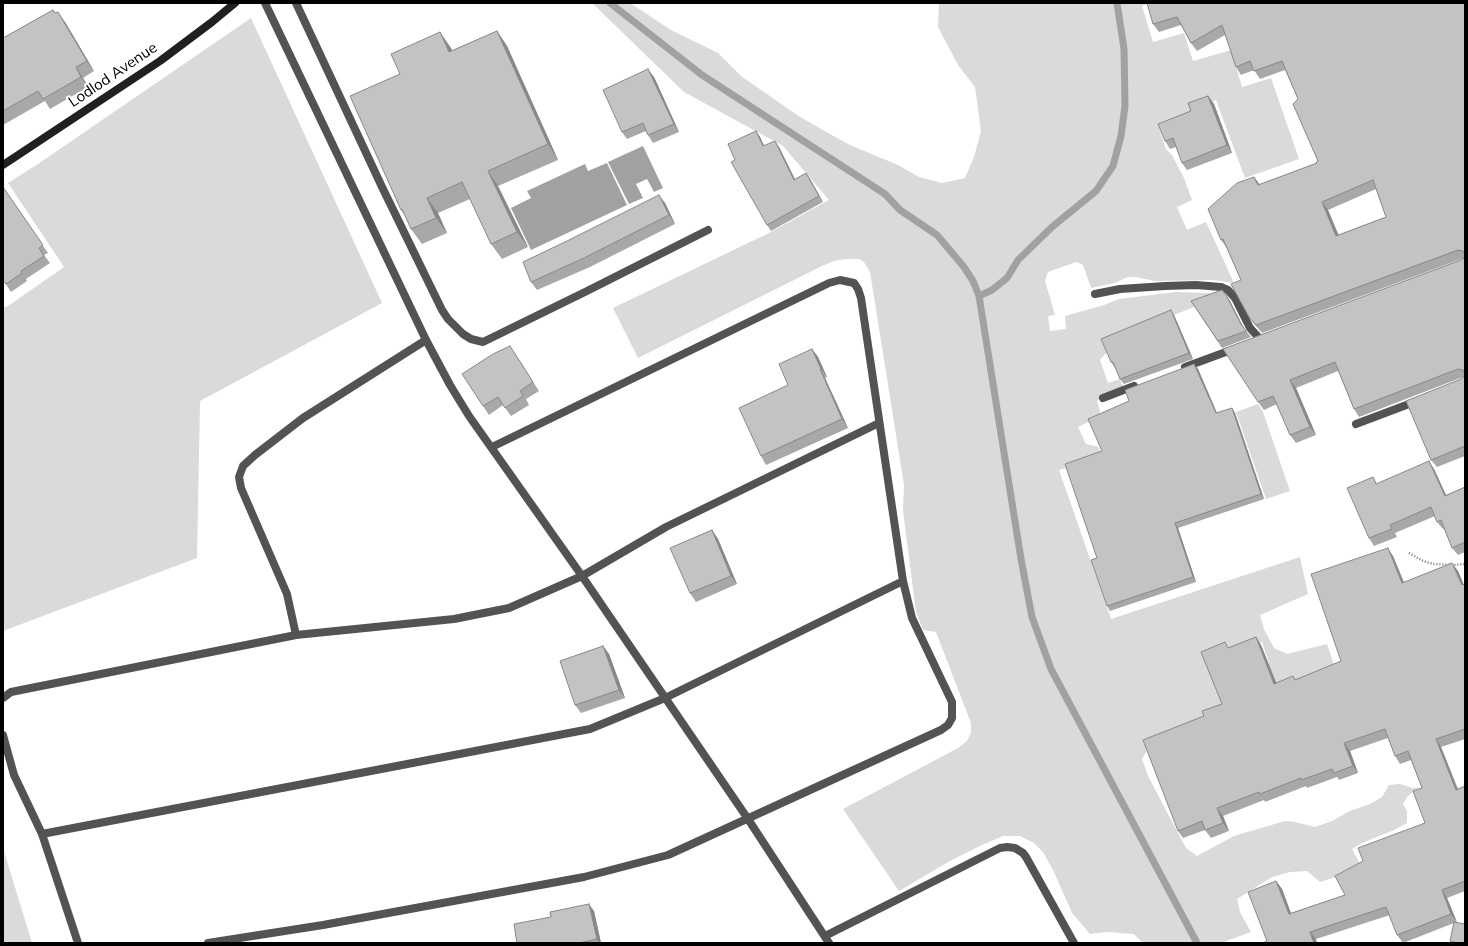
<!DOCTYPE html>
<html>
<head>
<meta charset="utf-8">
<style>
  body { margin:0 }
  #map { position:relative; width:1468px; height:946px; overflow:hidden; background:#fff; font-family:Mulish,sans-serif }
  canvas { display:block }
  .frame { position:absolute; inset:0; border:4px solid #000; pointer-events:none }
</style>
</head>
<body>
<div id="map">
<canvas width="1468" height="946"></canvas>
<div class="frame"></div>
</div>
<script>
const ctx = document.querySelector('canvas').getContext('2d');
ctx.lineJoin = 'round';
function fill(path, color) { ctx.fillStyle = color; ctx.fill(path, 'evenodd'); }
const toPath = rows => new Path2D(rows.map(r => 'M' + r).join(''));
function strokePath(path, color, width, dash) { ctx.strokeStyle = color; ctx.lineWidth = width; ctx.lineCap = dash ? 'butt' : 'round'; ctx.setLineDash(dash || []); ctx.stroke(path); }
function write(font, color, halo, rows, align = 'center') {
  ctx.font = font + ' Mulish,sans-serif'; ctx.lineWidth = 4; ctx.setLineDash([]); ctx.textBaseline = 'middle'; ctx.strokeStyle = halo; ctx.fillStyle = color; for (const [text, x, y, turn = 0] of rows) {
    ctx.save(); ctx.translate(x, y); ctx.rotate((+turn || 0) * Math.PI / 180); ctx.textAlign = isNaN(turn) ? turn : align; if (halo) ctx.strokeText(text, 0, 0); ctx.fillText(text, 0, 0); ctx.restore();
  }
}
const green = toPath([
  [592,3,630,3,671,30,718,53,741,76,797,115,828,133,850,145,898,165,919,177,942,183,965,178,974,157,981,131,975,87,958,65,938,27,939,3,1150,3,1142,6,1153,42,1184,33,1193,61,1231,50,1242,87,1271,78,1299,159,1245,178,1216,100,1191,109,1193,116,1159,128,1166,149,1172,155,1184,178,1192,200,1177,207,1187,230,1206,222,1234,283,1213,280,1155,281,1135,277,1128,277,1115,283,1091,288,1083,265,1076,262,1048,272,1045,281,1055,315,1048,316,1050,331,1066,329,1065,316,1104,305,1119,299,1176,292,1207,293,1222,296,1103,343,1107,352,1100,360,1108,383,1120,379,1123,387,1101,396,1097,402,1100,411,1099,417,1078,427,1086,444,1099,447,1101,457,1059,470,1111,619,1300,557,1308,594,1260,615,1264,629,1274,648,1287,654,1327,644,1334,665,1255,697,1257,669,1269,663,1262,642,1234,653,1205,659,1224,710,1154,738,1142,759,1148,776,1186,848,1197,856,1234,836,1285,821,1295,822,1315,827,1332,821,1350,811,1370,804,1382,797,1389,785,1400,784,1413,788,1419,787,1407,797,1403,804,1407,811,1407,823,1394,830,1362,843,1352,849,1360,864,1342,875,1320,882,1307,871,1290,872,1272,877,1237,899,1240,912,1251,932,1226,941,1226,943,1143,943,1134,934,1106,932,1090,934,1072,913,1054,872,1043,852,1034,843,1020,836,1003,836,982,845,950,861,899,891,843,809,958,748,967,741,971,733,971,723,936,632,923,630,916,612,903,511,904,485,870,272,864,262,859,259,845,259,834,261,822,266,638,358,613,308,771,232,829,200,783,146,684,92],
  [251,18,382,303,200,401,197,558,3,631,3,308,8,306,64,267,8,183,38,164],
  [1258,404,1263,412,1290,491,1266,499,1236,412],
  [3,848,32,943,3,943]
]);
const water = toPath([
  [643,146,663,188,654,192,647,179,636,184,643,198,629,204,608,162],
  [607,163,627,205,531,250,511,208,531,198,527,191,585,164,588,171]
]);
const stream = toPath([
  [610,3,702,75,885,194,900,210,937,235,964,267,973,281,979,296,1021,559,1032,617,1051,669,1197,943],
  [979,296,992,290,1007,278,1018,260,1052,227,1096,191,1113,166,1121,136,1125,106,1124,49,1117,3]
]);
const path = toPath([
  [1409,553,1423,561,1433,564,1453,565,1465,564]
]);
const lane = toPath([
  [296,3,382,187,442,310,448,319,463,334,471,339,483,342,587,291,708,230],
  [1095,294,1120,289,1165,286,1196,285,1221,287,1228,290,1235,298,1250,328,1260,339]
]);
const street = toPath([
  [265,3,426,340,450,385,469,416,582,576,748,819,829,943],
  [1185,367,1234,349],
  [1103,398,1134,386],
  [1356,424,1417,401],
  [296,635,287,594,241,488,239,477,243,466,255,455,303,418,426,340],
  [3,698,11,692,296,635,454,619,509,608,582,576,666,527,879,423],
  [3,735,14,775,42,834,78,943],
  [42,834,590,729,665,698,903,581],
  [825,936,1000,848,1007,847,1015,848,1023,853,1026,857,1074,943],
  [208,943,323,925,584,877,668,855,941,730,948,725,952,718,952,702,912,618,903,581,861,298,858,289,854,283,840,280,829,283,492,447]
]);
const secondary = toPath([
  [3,165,160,61,212,22,235,3]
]);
const wall = toPath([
  [1147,3,1465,3,1465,456,1437,467,1431,460,1461,379,1463,377,1359,417,1354,409,1338,371,1296,388,1316,435,1296,443,1290,435,1277,404,1264,410,1258,402,1464,258,1262,333,1255,325,1249,317,1241,280,1227,248,1221,240,1254,177,1260,185,1317,163,1318,161,1298,99,1285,70,1260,79,1254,70,1241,75,1236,67,1225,35,1197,51,1191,43,1181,25,1159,32,1153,24],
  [1376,189,1386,217,1338,235,1328,210],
  [53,10,55,13,65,22,94,71,83,78,88,87,50,109,45,101,3,125,3,38],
  [497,31,507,46,558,160,498,186,528,247,502,259,491,244,470,199,438,213,447,233,422,244,411,229,406,217,401,210,400,74,451,48,452,51],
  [654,77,679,132,653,143,648,135,646,131,627,139,622,132],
  [1208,96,1214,104,1232,153,1187,170,1182,163,1176,147,1170,149,1165,141,1191,111],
  [756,131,760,137,764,146,779,147,795,179,806,173,810,179,823,202,771,231,767,225,735,160],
  [3,187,48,253,44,255,50,263,26,279,27,281,11,292,3,280],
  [665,203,675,224,590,267,537,290,531,282],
  [1226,295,1230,301,1244,328,1251,337,1222,348,1191,301],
  [1174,315,1193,359,1124,384,1120,379,1115,367,1115,368,1111,362],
  [812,349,818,357,827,377,825,378,848,428,766,465,761,456,788,385],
  [516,355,539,391,526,399,529,405,511,416,503,405,489,415,483,406],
  [1194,364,1198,369,1217,413,1232,408,1235,413,1264,499,1178,528,1196,582,1110,611,1107,606,1097,558,1102,451,1129,401],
  [1434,469,1446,495,1465,487,1465,552,1458,555,1452,548,1444,529,1443,529,1437,522,1435,516,1395,533,1397,537,1374,546,1369,538,1373,477,1377,484],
  [712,530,718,539,737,584,696,602,690,593],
  [1393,556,1404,582,1458,571,1464,585,1465,584,1465,739,1441,747,1458,789,1465,786,1465,891,1447,898,1465,943,1451,943,1450,941,1454,923,1403,943,1397,935,1390,915,1316,939,1267,941,1276,881,1282,889,1291,913,1345,895,1363,861,1425,823,1422,788,1411,760,1400,764,1395,756,1388,738,1350,751,1358,773,1339,780,1337,777,1307,788,1306,786,1265,802,1264,800,1223,816,1229,831,1211,838,1205,830,1183,838,1178,831,1204,716,1222,704,1229,648,1256,637,1261,645,1276,683,1296,680,1341,661],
  [603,646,609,654,625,698,581,713,575,705],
  [594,911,601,943,517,943]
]);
const shadedWall = toPath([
  [58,12,65,22,94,71,87,61],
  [497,31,507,46,558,160,548,144],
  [440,32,451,48,460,67,449,52],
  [76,67,83,78,88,87,81,77],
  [648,69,654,77,679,132,674,124],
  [1208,96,1214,104,1232,153,1227,145],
  [756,131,760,137,767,152,763,146],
  [775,141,779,147,798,186,794,180],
  [488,171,498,186,528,247,517,232],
  [806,173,810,179,823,202,819,196],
  [1254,177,1260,185,1258,185],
  [659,195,665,203,675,224,669,215],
  [427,198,438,213,447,233,436,218],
  [1322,202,1328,210,1342,243,1336,236],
  [1226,295,1230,301,1245,331,1241,324],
  [1171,310,1174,315,1193,359,1189,353],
  [812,349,818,357,827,377,821,369],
  [1194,364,1198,369,1219,418,1216,413],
  [820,369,825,378,848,428,842,419],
  [1290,380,1296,388,1316,435,1310,427],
  [1232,408,1235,413,1264,499,1261,494],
  [1429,461,1434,469,1450,504,1445,496],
  [1175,523,1178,528,1196,582,1193,577],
  [712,530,718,539,737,584,731,576],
  [1388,548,1393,556,1407,591,1402,583],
  [1452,563,1458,571,1465,588,1462,585],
  [1256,637,1261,645,1280,692,1274,684],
  [603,646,609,654,625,698,619,690],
  [1436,739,1441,747,1461,798,1456,790],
  [1344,743,1350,751,1358,773,1353,766],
  [1217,808,1223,816,1229,831,1223,823],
  [1276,881,1282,889,1294,922,1289,914],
  [1442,890,1447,898,1457,922,1451,914],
  [589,904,594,911,601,943,599,943,597,939],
  [1310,932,1316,939,1317,943,1314,943]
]);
const building = toPath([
  [1147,3,1465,3,1465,446,1431,460,1406,401,1461,379,1465,375,1463,370,1458,369,1354,409,1335,362,1290,380,1310,427,1290,435,1273,396,1258,402,1223,349,1461,260,1464,258,1465,254,1463,251,1458,250,1256,325,1249,317,1231,284,1241,280,1223,239,1221,240,1208,209,1237,183,1254,177,1258,185,1317,163,1316,162,1318,161,1293,104,1298,99,1282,61,1254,71,1250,61,1236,67,1222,25,1191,43,1177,17,1153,24,1147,3],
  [1373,180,1386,217,1336,236,1322,202,1373,180],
  [53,10,55,13,58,12,87,61,76,67,81,77,43,99,38,91,3,111,3,38,53,10],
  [497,31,548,144,488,171,517,232,491,244,462,182,427,198,436,218,411,229,402,209,401,210,350,96,400,74,391,54,440,32,449,52,497,31],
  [648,69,674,124,648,135,643,123,622,132,603,90,648,69],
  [1208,96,1227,145,1182,163,1173,138,1165,141,1158,124,1191,111,1188,103,1208,96],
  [756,131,763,146,775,141,794,180,806,173,819,196,767,225,731,162,735,160,728,144,756,131],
  [3,187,43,245,39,248,44,256,21,271,22,273,6,284,3,280,3,187],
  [659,195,669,215,584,258,531,282,523,262,567,241,659,195],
  [1222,290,1226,295,1241,324,1246,331,1218,341,1191,301,1222,290],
  [1171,310,1189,353,1120,379,1113,362,1111,362,1101,339,1171,310],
  [510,346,533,382,520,391,523,396,505,408,498,397,483,406,462,374,493,354,510,346],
  [812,349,821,369,820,369,842,419,761,456,739,408,788,385,779,364,812,349],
  [1194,364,1216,413,1232,408,1261,494,1175,523,1193,577,1107,606,1091,560,1097,558,1065,464,1102,451,1088,419,1129,401,1125,390,1194,364],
  [1429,461,1445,496,1465,487,1465,542,1452,548,1441,520,1437,522,1431,507,1390,525,1392,529,1369,538,1347,488,1373,477,1376,484,1429,461],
  [712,530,731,576,690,593,670,548,712,530],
  [1388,548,1402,583,1452,563,1462,585,1465,584,1465,729,1436,739,1456,790,1465,786,1465,881,1442,890,1451,914,1397,935,1386,907,1310,932,1314,943,1262,943,1267,941,1248,892,1276,881,1289,914,1345,895,1335,876,1363,861,1358,848,1425,823,1413,791,1422,788,1408,751,1395,756,1385,729,1344,743,1353,766,1334,773,1332,769,1301,780,1301,778,1260,794,1259,792,1217,808,1223,823,1205,830,1202,821,1178,831,1143,740,1204,716,1202,711,1222,704,1201,652,1225,642,1228,648,1256,637,1274,684,1293,676,1295,680,1341,661,1311,574,1388,548],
  [603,646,619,690,575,705,560,661,603,646],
  [589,904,597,939,579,943,517,943,514,924,551,917,550,912,589,904],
  [1454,922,1465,924,1465,943,1458,943,1450,941,1454,922]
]);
const streetNames = [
  ["Lodlod Avenue",113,75,-34]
];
fill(green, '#dadada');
fill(water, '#a1a1a1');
strokePath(stream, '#a1a1a1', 7);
strokePath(path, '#757575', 2.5, [1, 2]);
strokePath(lane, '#535353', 8);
strokePath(street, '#535353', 8);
strokePath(secondary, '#202020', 8);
fill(wall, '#a8a8a8');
fill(shadedWall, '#888');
fill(building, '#c3c3c3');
strokePath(building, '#888', 1);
write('15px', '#000', '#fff', streetNames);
</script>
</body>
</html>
